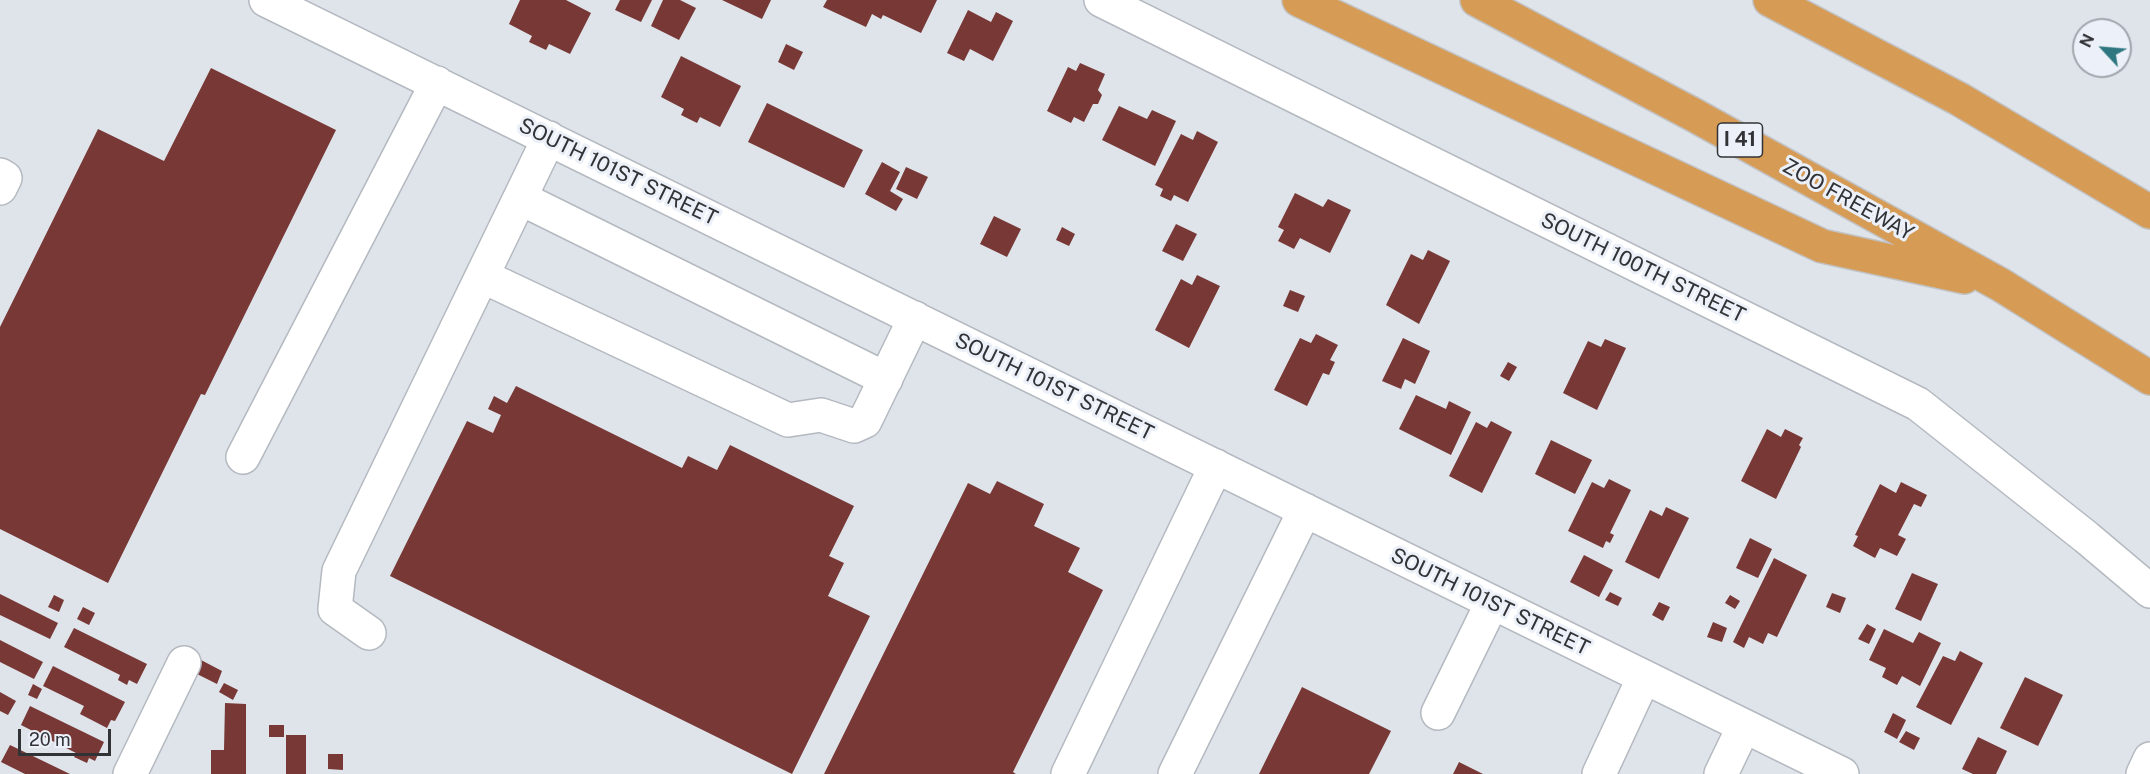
<!DOCTYPE html>
<html>
<head>
<meta charset="utf-8">
<style>
  body { margin:0 }
  #map { position:relative; width:2150px; height:774px; overflow:hidden; background:#dfe4eb; font-family:"Public Sans",sans-serif }
  canvas { display:block }
  .north { position:absolute; left:2072px; top:18px; width:60px; height:60px; box-sizing:border-box; background:#ecf1f9; border:2px solid #a2a5ab; border-radius:50%; rotate:296deg; font-size:16px; font-weight:700; line-height:24px; text-align:center; color:#323336 }
  .north::after { content:''; display:block; margin:auto; width:21px; height:27px; background:#2f7780; clip-path:polygon(50% 0,100% 100%,50% 72%,0 100%) }
  .scale { position:absolute; left:18px; top:729px; width:93px; height:27px; box-sizing:border-box; border:3px solid #323336; border-top:0; padding-left:8px; font-size:18px; line-height:21px; white-space:nowrap; color:#323336; -webkit-text-stroke:4px #ecf1f9; paint-order:stroke }
</style>
</head>
<body>
<div id="map">
<canvas width="2150" height="774"></canvas>
<div class="north">N</div>
<div class="scale">20 m</div>
</div>
<script>
const ctx = document.querySelector('canvas').getContext('2d');
ctx.lineJoin = 'round';
function fill(path, color) { ctx.fillStyle = color; ctx.fill(path, 'evenodd'); }
const toPath = rows => new Path2D(rows.map(r => 'M' + r).join(''));
function strokePath(path, color, width, dash) { ctx.strokeStyle = color; ctx.lineWidth = width; ctx.lineCap = dash ? 'butt' : 'round'; ctx.setLineDash(dash || []); ctx.stroke(path); }
function write(font, color, halo, rows, align = 'center') {
  ctx.font = font + ' "Public Sans",sans-serif'; ctx.lineWidth = 6; ctx.setLineDash([]); ctx.textBaseline = 'middle'; ctx.strokeStyle = halo; ctx.fillStyle = color; for (const [text, x, y, turn = 0] of rows) {
    ctx.save(); ctx.translate(x, y); ctx.rotate((+turn || 0) * Math.PI / 180); ctx.textAlign = isNaN(turn) ? turn : align; if (halo) ctx.strokeText(text, 0, 0); ctx.fillText(text, 0, 0); ctx.restore();
  }
}
const building = toPath([
  [520,0,566,0,591,13,570,54,549,44,546,50,529,42,532,36,509,24],
  [620,0,652,0,641,22,615,10],
  [663,0,680,0,696,8,679,40,651,26],
  [722,0,771,0,762,19],
  [827,0,937,0,921,33,883,15,881,19,872,14,866,27,823,7],
  [968,10,991,22,996,12,1013,21,993,61,970,49,964,61,947,53],
  [786,44,803,52,794,70,778,62],
  [681,56,741,86,720,127,700,117,697,123,681,115,684,109,661,97],
  [1080,63,1105,74,1098,90,1102,95,1098,104,1093,104,1084,122,1074,117,1071,123,1047,111,1068,67,1076,71],
  [211,68,336,130,205,395,201,394,108,583,0,529,0,327,98,129,164,161],
  [767,103,863,150,844,188,748,142],
  [1119,106,1147,119,1152,110,1176,121,1155,166,1102,140],
  [1197,131,1218,142,1188,202,1174,195,1171,201,1160,196,1163,189,1155,185,1181,134,1193,140],
  [882,162,900,172,890,191,903,199,896,211,865,194],
  [906,167,928,177,917,199,896,189],
  [1295,193,1323,207,1328,199,1351,210,1330,253,1300,238,1294,249,1278,241,1284,230,1278,227],
  [994,216,1021,229,1007,257,980,244],
  [1176,224,1197,234,1183,261,1162,251],
  [1062,227,1075,234,1069,246,1056,240],
  [1428,250,1450,261,1419,324,1386,305,1411,254,1423,260],
  [1197,275,1220,286,1189,348,1155,330,1181,279,1192,285],
  [1290,290,1305,296,1298,312,1283,306],
  [1316,334,1338,345,1330,360,1335,362,1329,375,1323,373,1307,406,1274,390,1300,338,1311,343],
  [1403,338,1430,351,1415,384,1405,379,1401,389,1382,381],
  [1605,339,1626,348,1597,410,1563,393,1588,341,1601,347],
  [1508,362,1517,367,1509,381,1500,376],
  [516,386,682,468,688,456,717,470,730,445,854,506,829,556,844,563,828,596,870,616,792,774,390,576,467,421,493,433,501,415,488,409,494,396,507,403],
  [1416,395,1446,409,1449,401,1471,412,1451,455,1399,429],
  [1491,421,1512,432,1482,493,1449,476,1476,422,1487,428],
  [1767,429,1781,437,1785,429,1803,438,1799,445,1801,447,1776,499,1741,481],
  [1551,440,1592,460,1575,494,1535,474],
  [1609,479,1631,490,1610,533,1614,535,1610,543,1606,541,1603,548,1568,531,1592,482,1604,488],
  [997,481,1044,504,1034,526,1080,548,1068,572,1103,590,1013,772,1016,774,824,774,968,483,990,494],
  [1901,482,1927,495,1921,507,1914,504,1898,535,1906,539,1897,556,1880,548,1875,558,1853,546,1858,536,1855,535,1880,484,1896,493],
  [1666,507,1689,518,1659,579,1625,562,1650,510,1662,516],
  [1750,538,1772,549,1758,578,1736,568],
  [1584,555,1613,570,1599,597,1570,582],
  [1774,558,1807,575,1777,637,1768,633,1763,644,1749,637,1744,648,1733,642],
  [1912,573,1938,584,1921,621,1895,609],
  [1610,592,1622,598,1618,606,1605,600],
  [1832,593,1846,598,1840,613,1826,607],
  [0,594,58,623,50,639,0,615],
  [54,595,64,600,59,612,48,607],
  [1730,595,1740,601,1735,609,1725,603],
  [1659,602,1670,607,1663,621,1652,615],
  [83,607,95,613,89,625,77,619],
  [1713,622,1727,628,1722,642,1707,637],
  [1867,624,1876,629,1869,644,1858,639],
  [74,628,147,664,137,684,129,680,127,685,118,680,120,675,64,647],
  [1884,629,1913,643,1919,632,1941,643,1920,686,1902,676,1897,685,1882,677,1886,668,1869,660],
  [0,640,43,662,34,679,0,662],
  [1960,651,1983,663,1951,725,1916,707,1943,656,1955,661],
  [201,660,222,671,217,684,195,673],
  [53,666,125,702,115,721,111,720,107,728,80,714,84,706,43,686],
  [2025,677,2063,695,2038,746,2000,728],
  [224,683,238,690,233,700,219,692],
  [33,684,42,689,37,699,28,695],
  [1302,687,1391,731,1369,774,1259,774],
  [0,692,16,701,8,715,0,711],
  [225,703,246,704,246,774,211,774,211,750,224,750],
  [30,706,104,742,95,761,89,758,87,763,74,757,76,753,21,725],
  [1893,713,1906,720,1897,739,1884,732],
  [269,725,284,725,284,737,269,737],
  [1906,731,1920,738,1914,750,1899,742],
  [286,735,306,735,306,774,286,774],
  [1978,737,2007,751,1996,774,1973,774,1962,769],
  [10,745,70,774,25,774,1,762],
  [328,754,343,754,343,770,328,769],
  [1459,762,1483,774,1453,774]
]);
const minor = toPath([
  [266,0,1842,774],
  [1101,0,1918,404,2086,537,2150,591],
  [549,138,482,276,788,420,821,415,854,426,865,421,915,318],
  [0,175,5,178,0,188],
  [520,198,886,379],
  [243,457,437,83],
  [369,633,335,609,339,571,482,276],
  [1438,713,1492,603],
  [130,774,184,663],
  [1068,774,1216,466],
  [1175,774,1305,510],
  [1599,774,1644,677],
  [1721,774,1744,726],
  [2143,774,2150,759]
]);
const highway = toPath([
  [1299,0,1822,246,1964,277],
  [1477,0,1694,115,2001,285,2150,378],
  [1770,0,1959,99,2150,212]
]);
const shields = [
  [1740,140,45]
];
const shieldNames = [
  ["I 41",1740,140]
];
const streetNames = [
  ["SOUTH 101ST STREET",618,172,26],
  ["ZOO FREEWAY",1848,200,29],
  ["SOUTH 100TH STREET",1643,268,26],
  ["SOUTH 101ST STREET",1054,387,26],
  ["SOUTH 101ST STREET",1490,602,26]
];
fill(building, '#773836');
strokePath(minor, '#b4b9c0', 36);
strokePath(highway, '#c2c2c3', 36);
strokePath(minor, '#fff', 33);
strokePath(highway, '#d69c56', 33);
for (const [x, y, w] of shields) { const box = new Path2D(); box.roundRect(x - w / 2, y - 17, w, 34, 4.5); ctx.fillStyle = '#ecf1f9'; ctx.fill(box); strokePath(box, '#323336', 1.5); }
write('bold 20px', '#323336', null, shieldNames);
write('21px', '#323336', '#ecf1f9', streetNames);
</script>
</body>
</html>
